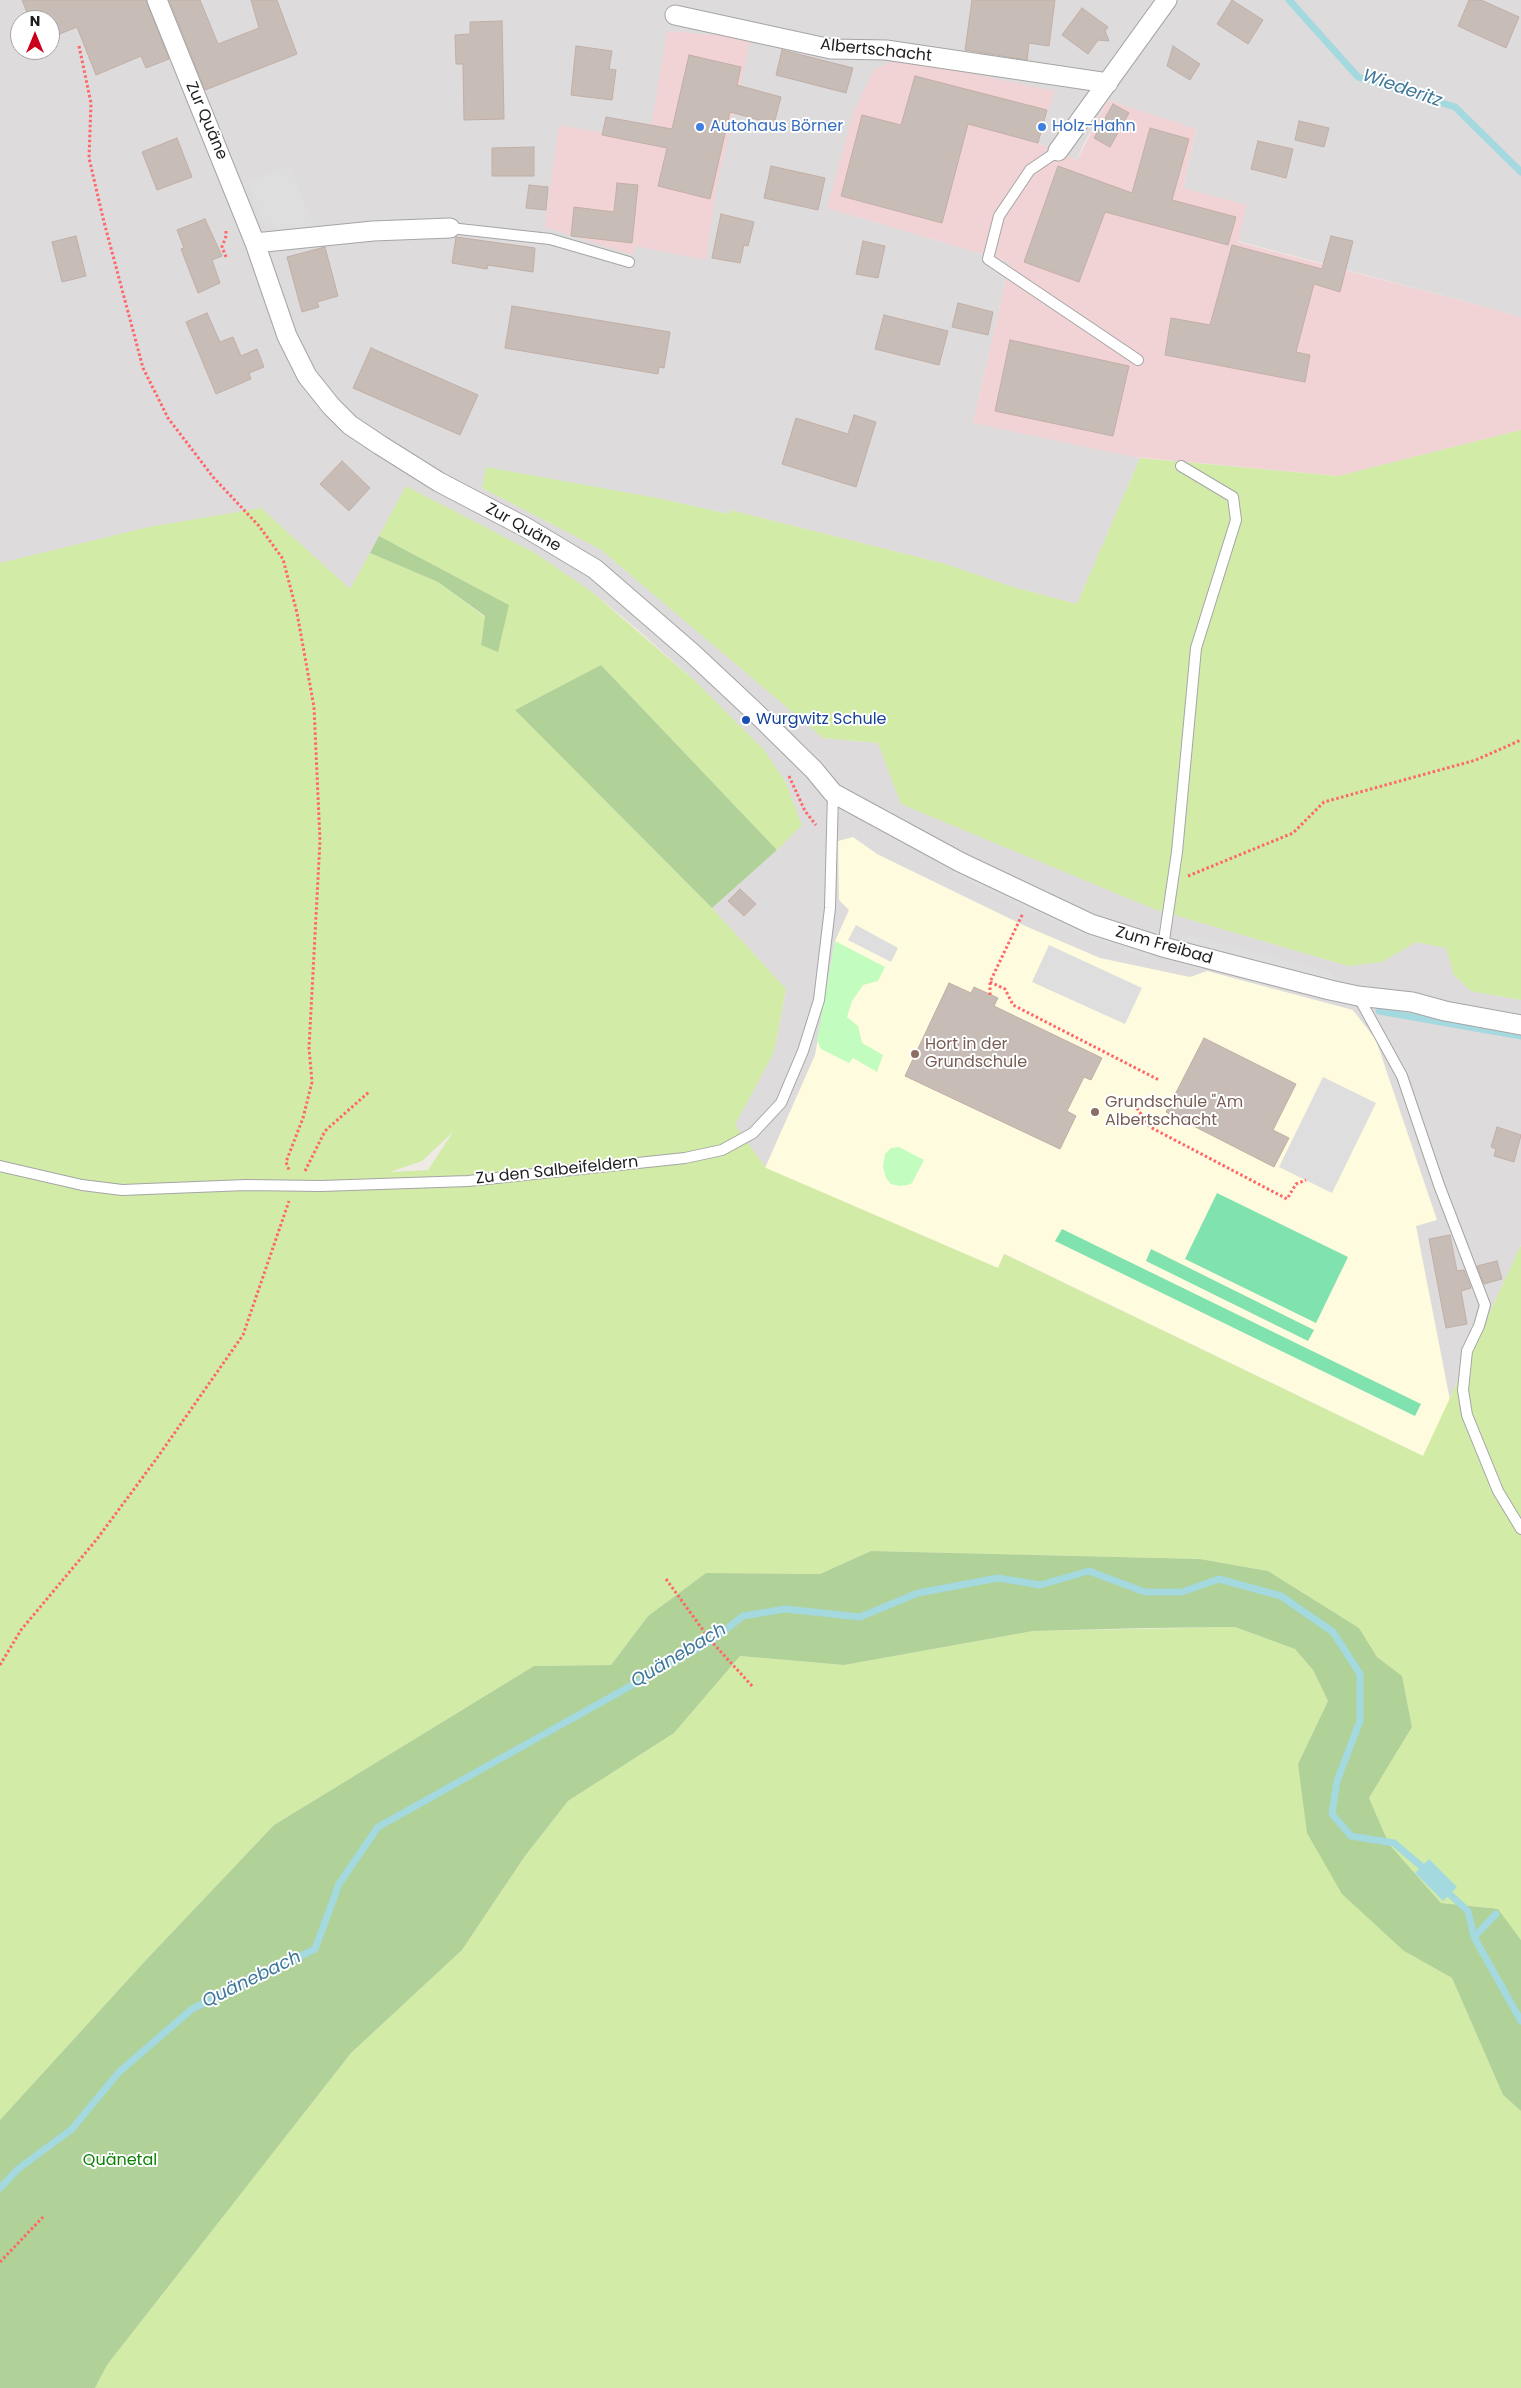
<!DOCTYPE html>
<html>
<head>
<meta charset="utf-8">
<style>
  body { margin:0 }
  #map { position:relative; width:1521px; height:2388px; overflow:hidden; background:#f0eae4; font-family:Poppins,sans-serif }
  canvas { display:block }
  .north { position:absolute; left:10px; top:10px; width:50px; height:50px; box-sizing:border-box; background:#fff; border:1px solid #a5a5a5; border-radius:50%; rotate:0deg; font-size:14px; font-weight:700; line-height:20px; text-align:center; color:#1e1e1e }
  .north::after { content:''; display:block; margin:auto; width:18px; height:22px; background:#cd001b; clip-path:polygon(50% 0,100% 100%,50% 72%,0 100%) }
</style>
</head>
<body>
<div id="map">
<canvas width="1521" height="2388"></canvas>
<div class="north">N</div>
</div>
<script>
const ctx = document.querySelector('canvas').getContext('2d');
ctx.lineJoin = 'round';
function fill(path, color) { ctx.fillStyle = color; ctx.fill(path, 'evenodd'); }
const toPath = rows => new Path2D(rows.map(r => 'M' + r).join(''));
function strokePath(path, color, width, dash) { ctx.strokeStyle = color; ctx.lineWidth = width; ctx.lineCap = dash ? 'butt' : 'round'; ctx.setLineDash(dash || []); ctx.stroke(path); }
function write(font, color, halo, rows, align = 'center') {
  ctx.font = font + ' Poppins,sans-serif'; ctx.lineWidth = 4; ctx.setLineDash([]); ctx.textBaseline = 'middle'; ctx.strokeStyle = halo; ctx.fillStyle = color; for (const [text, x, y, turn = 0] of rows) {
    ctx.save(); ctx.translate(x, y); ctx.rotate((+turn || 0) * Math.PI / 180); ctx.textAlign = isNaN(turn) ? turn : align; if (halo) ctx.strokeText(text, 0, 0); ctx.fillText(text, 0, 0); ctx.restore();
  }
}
const residential = toPath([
  [0,0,1521,0,1521,318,1497,310,1238,241,1246,205,1183,188,1196,130,1108,100,1082,147,1077,160,1038,143,1054,92,827,208,1010,262,973,423,1140,458,1077,604,1013,587,945,564,730,510,729,514,657,498,482,488,600,549,823,738,878,743,902,804,1154,909,1348,966,1382,962,1416,942,1446,948,1454,975,1471,991,1521,1000,1521,1245,1423,1456,1005,1254,765,1168,734,1125,774,1052,786,989,712,908,777,850,801,825,785,781,764,750,695,681,636,628,592,592,535,553,406,486,351,590,261,508,0,563],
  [20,20,50,20,50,50,20,50]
]);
const commercial = toPath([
  [667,31,751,38,716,191,706,260,636,246,633,255,545,227,559,125,649,141],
  [892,61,919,63,1055,91,1038,143,1077,160,1108,100,1196,129,1183,188,1247,205,1238,242,1497,310,1521,318,1521,430,1338,476,1134,457,973,423,1010,262,827,208,853,113,874,70]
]);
const education = toPath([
  [853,837,877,854,1023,925,1100,958,1190,977,1207,971,1353,1010,1376,1040,1437,1220,1416,1226,1450,1400,1423,1456,1005,1254,998,1268,765,1168,815,1055,835,941,849,910,839,900,838,841]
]);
const grass = toPath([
  [1521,430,1521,1000,1471,991,1454,975,1446,948,1416,942,1382,962,1348,966,1154,909,901,804,878,743,823,738,600,549,482,488,486,467,657,498,729,514,730,510,945,564,1013,587,1077,604,1140,458,1338,476],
  [406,486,535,553,592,592,695,681,764,750,785,781,802,825,777,850,601,665,515,710,712,908,786,989,774,1052,735,1125,766,1168,998,1268,1004,1254,1423,1456,1521,1245,1521,1940,1497,1909,1441,1903,1389,1844,1369,1798,1412,1727,1402,1677,1377,1657,1359,1628,1268,1571,1200,1559,871,1551,820,1574,706,1573,648,1616,611,1665,534,1666,274,1825,145,1961,0,2120,0,563,149,527,261,508,350,589,370,553,438,582,485,617,481,645,509,605,379,536],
  [453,1132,428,1170,390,1172,422,1161],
  [1235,1627,1295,1649,1313,1670,1328,1701,1298,1764,1404,1951,1452,1978,1503,2095,1521,2111,1521,2388,95,2388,107,2365,351,2053,462,1950,525,1856,568,1801,674,1733,740,1656,844,1665,1033,1631]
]);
const forest = toPath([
  [379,536,509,605,498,652,481,645,485,616,438,582,370,553],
  [601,665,777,850,712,908,515,710],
  [871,1551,1200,1559,1268,1571,1359,1628,1377,1657,1402,1676,1412,1727,1369,1798,1389,1844,1441,1903,1498,1909,1521,1940,1521,2111,1503,2095,1452,1978,1404,1951,1342,1894,1307,1833,1298,1764,1328,1701,1313,1670,1295,1649,1235,1627,1145,1628,1033,1631,844,1665,740,1656,674,1733,568,1801,525,1856,462,1950,351,2053,107,2365,95,2388,0,2388,0,2120,145,1961,274,1825,534,1666,611,1665,648,1616,706,1573,820,1574]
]);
const park = toPath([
  [835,941,885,967,878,981,863,985,852,1001,847,1017,858,1026,862,1043,883,1055,877,1072,853,1058,849,1063,821,1049,817,1040],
  [899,1147,924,1160,912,1183,908,1185,899,1186,891,1184,886,1178,883,1167,885,1154,891,1148]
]);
const pitch = toPath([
  [1217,1193,1348,1257,1316,1323,1185,1259],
  [1062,1229,1421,1404,1415,1416,1055,1241],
  [1151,1249,1314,1330,1308,1341,1146,1261]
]);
const parking = toPath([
  [290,166,314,226,274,229,271,224,265,224,247,182],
  [960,862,1153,944,1149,958,1085,936,952,874],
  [856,925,898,948,891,962,848,940],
  [1190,935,1334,973,1330,990,1163,947],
  [1049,945,1142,988,1125,1024,1032,982],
  [1323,1077,1376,1103,1332,1193,1279,1167]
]);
const water = toPath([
  [1429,1859,1457,1887,1443,1901,1415,1873]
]);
const stream = toPath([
  [1289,0,1358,77,1455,107,1521,172],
  [1379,1011,1521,1036],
  [1444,1889,1468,1911,1474,1937,1521,2021],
  [1474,1937,1496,1914],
  [0,2188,18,2169,72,2129,119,2072,192,2009,315,1949,339,1884,378,1827,711,1641,743,1616,785,1609,860,1617,918,1593,998,1578,1040,1585,1089,1571,1145,1592,1182,1592,1219,1579,1281,1596,1333,1632,1360,1674,1360,1721,1337,1781,1332,1814,1351,1836,1394,1843,1428,1872]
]);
const building = toPath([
  [22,0,146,0,169,59,146,68,141,56,96,75,77,27,50,38,50,20,30,20,22,0],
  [169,0,200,0,218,44,259,28,251,0,277,0,297,54,205,90,169,0],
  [972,0,1055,0,1049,46,1029,43,1027,60,965,50,972,0],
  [1232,0,1263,20,1248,44,1217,24,1232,0],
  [1469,0,1481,0,1519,17,1506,48,1458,26,1469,0],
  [1082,8,1108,27,1105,31,1109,41,1098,40,1088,54,1062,35,1082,8],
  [502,21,504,119,464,120,463,64,456,64,455,35,470,34,470,22,502,21],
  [576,46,612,51,609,69,616,70,612,100,571,95,576,46],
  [1173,46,1200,64,1190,80,1167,66,1173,46],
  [782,50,853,68,846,93,776,75,782,50],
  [689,55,741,67,737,85,781,97,774,124,730,112,710,199,658,186,667,148,602,135,606,117,672,129,689,55],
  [915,76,1047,110,1038,143,968,124,942,223,841,196,862,115,901,125,915,76],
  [1113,104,1129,113,1110,147,1094,138,1113,104],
  [1299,121,1329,128,1324,147,1295,140,1299,121],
  [1150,128,1189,139,1172,200,1236,217,1228,245,1105,212,1079,282,1024,262,1058,166,1132,193,1150,128],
  [177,138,192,177,157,190,142,152,177,138],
  [1258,141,1293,149,1286,178,1251,169,1258,141],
  [534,147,534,176,492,176,492,148,534,147],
  [771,166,825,178,818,210,764,198,771,166],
  [617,183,638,185,632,243,571,236,574,207,614,212,617,183],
  [529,185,548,187,546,210,526,208,529,185],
  [721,214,754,222,748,246,744,245,740,263,712,258,721,214],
  [205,219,222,256,212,260,220,283,198,293,181,249,184,248,177,230,205,219],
  [76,236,86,276,62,282,52,242,76,236],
  [1331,236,1353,241,1340,292,1314,284,1296,352,1310,355,1305,382,1165,355,1171,318,1210,325,1232,245,1322,269,1331,236],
  [456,237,535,248,533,272,488,265,487,269,452,263,456,237],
  [863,241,885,246,878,278,856,274,863,241],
  [325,247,338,296,317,302,319,307,302,312,287,257,325,247],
  [958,303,993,312,988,335,952,327,958,303],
  [512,306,670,332,664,368,659,367,658,374,505,348,512,306],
  [207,313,220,342,233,337,241,356,257,349,264,367,249,373,251,379,216,394,186,322,207,313],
  [884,315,948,331,939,365,875,349,884,315],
  [1010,340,1129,366,1113,436,995,411,1010,340],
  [371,348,478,395,460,435,353,388,371,348],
  [854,415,876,422,856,487,782,464,796,418,848,434,854,415],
  [342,461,370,488,349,511,320,484,342,461],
  [740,889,756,904,744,916,728,901,740,889],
  [949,983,971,993,974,987,998,998,994,1006,1102,1058,1091,1080,1084,1077,1067,1111,1076,1116,1060,1149,905,1076,949,983],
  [1204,1038,1296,1084,1273,1130,1289,1138,1274,1167,1166,1112,1204,1038],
  [1497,1127,1521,1135,1514,1162,1494,1156,1496,1149,1491,1147,1497,1127],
  [1450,1235,1457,1271,1464,1270,1471,1288,1461,1291,1467,1324,1446,1328,1429,1239,1450,1235],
  [1497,1261,1502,1279,1484,1284,1477,1266,1497,1261]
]);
const path = toPath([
  [79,46,91,103,89,158,104,222,143,368,168,418,213,477,259,526,283,559,297,613,314,707,320,841,309,1048,312,1082,303,1118,286,1162,289,1170],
  [226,257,222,247,226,236,226,229],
  [789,776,805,811,816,825],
  [1188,876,1293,833,1324,802,1476,760,1521,740],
  [990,982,1005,989,1013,1005,1159,1080],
  [990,995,990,982,1023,913],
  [1134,1104,1150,1127,1287,1199,1296,1184,1306,1180],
  [305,1171,325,1131,370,1091],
  [666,1579,711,1641,753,1687],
  [0,1665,21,1630,97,1539,157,1458,243,1335,289,1201],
  [0,2262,43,2217]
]);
const lane = toPath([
  [1058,151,1030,170,999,216,988,259,1138,360],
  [450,228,550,239,629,262],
  [1163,947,1177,852,1196,648,1236,520,1233,497,1181,466],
  [1358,996,1402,1076,1439,1185,1485,1305,1479,1326,1467,1351,1463,1390,1467,1415,1498,1491,1521,1529],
  [0,1166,82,1185,122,1190,246,1185,321,1186,468,1181,685,1158,722,1150,753,1133,781,1103,803,1051,819,1000,830,908,833,793]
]);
const street = toPath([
  [157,0,255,243,287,336,307,376,331,406,350,425,380,445,439,482,525,527,595,569,692,653,755,712,814,770,833,793,960,862,1091,924,1163,947,1330,990,1358,996,1412,1002,1445,1011,1521,1025],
  [675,15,831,49,886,50,1108,83],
  [1058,151,1167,0],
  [255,243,373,231,450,228]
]);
const markers = [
  [700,127,5,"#3f7fe0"],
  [1042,127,5,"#3f7fe0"],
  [746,720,5,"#1a4fb4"],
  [915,1054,5,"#8d6e63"],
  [1095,1112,5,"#8d6e63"]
];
const streetNames = [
  ["Albertschacht",876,51,6],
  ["Zur Quäne",206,121,67],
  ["Zur Quäne",523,528,29],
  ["Zum Freibad",1164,946,16],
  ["Zu den Salbeifeldern",557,1171,-6]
];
const shopNames = [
  ["Autohaus Börner",710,127],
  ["Holz-Hahn",1052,127]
];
const transitNames = [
  ["Wurgwitz Schule",756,720]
];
const educationNames = [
  ["Hort in der",925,1045],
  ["Grundschule",925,1063],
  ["Grundschule \"Am",1105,1103],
  ["Albertschacht",1105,1121]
];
const parkNames = [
  ["Quänetal",120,2161]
];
const waterNames = [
  ["Wiederitz",1402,89,19],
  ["Quänebach",679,1656,-31],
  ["Quänebach",252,1980,-26]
];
fill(residential, '#dddbdb');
fill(commercial, '#f1d3d5');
fill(education, '#fffbde');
fill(grass, '#d2eca8');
fill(forest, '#b0d197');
fill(park, '#c2fcbf');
fill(pitch, '#7fe2af');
fill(parking, '#dedede');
fill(water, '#a3d9df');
strokePath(stream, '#a3d9df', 7);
fill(building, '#c8bcb7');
strokePath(building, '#c2afa6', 1);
strokePath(lane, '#a5a5a5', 12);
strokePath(street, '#a5a5a5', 21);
strokePath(path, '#ff666a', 3, [2.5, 2.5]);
strokePath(lane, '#fff', 10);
strokePath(street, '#fff', 19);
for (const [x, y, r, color] of markers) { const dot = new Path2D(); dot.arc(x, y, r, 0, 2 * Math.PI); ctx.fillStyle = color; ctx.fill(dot); strokePath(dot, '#fff', 2); }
write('16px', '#1e1e1e', '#fff', streetNames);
write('16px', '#366cbe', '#fff', shopNames, 'left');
write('16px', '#164399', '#fff', transitNames, 'left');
write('16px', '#785e54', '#fff', educationNames, 'left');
write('16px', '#0d8207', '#fff', parkNames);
write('italic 18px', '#3f789a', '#fff', waterNames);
</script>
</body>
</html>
